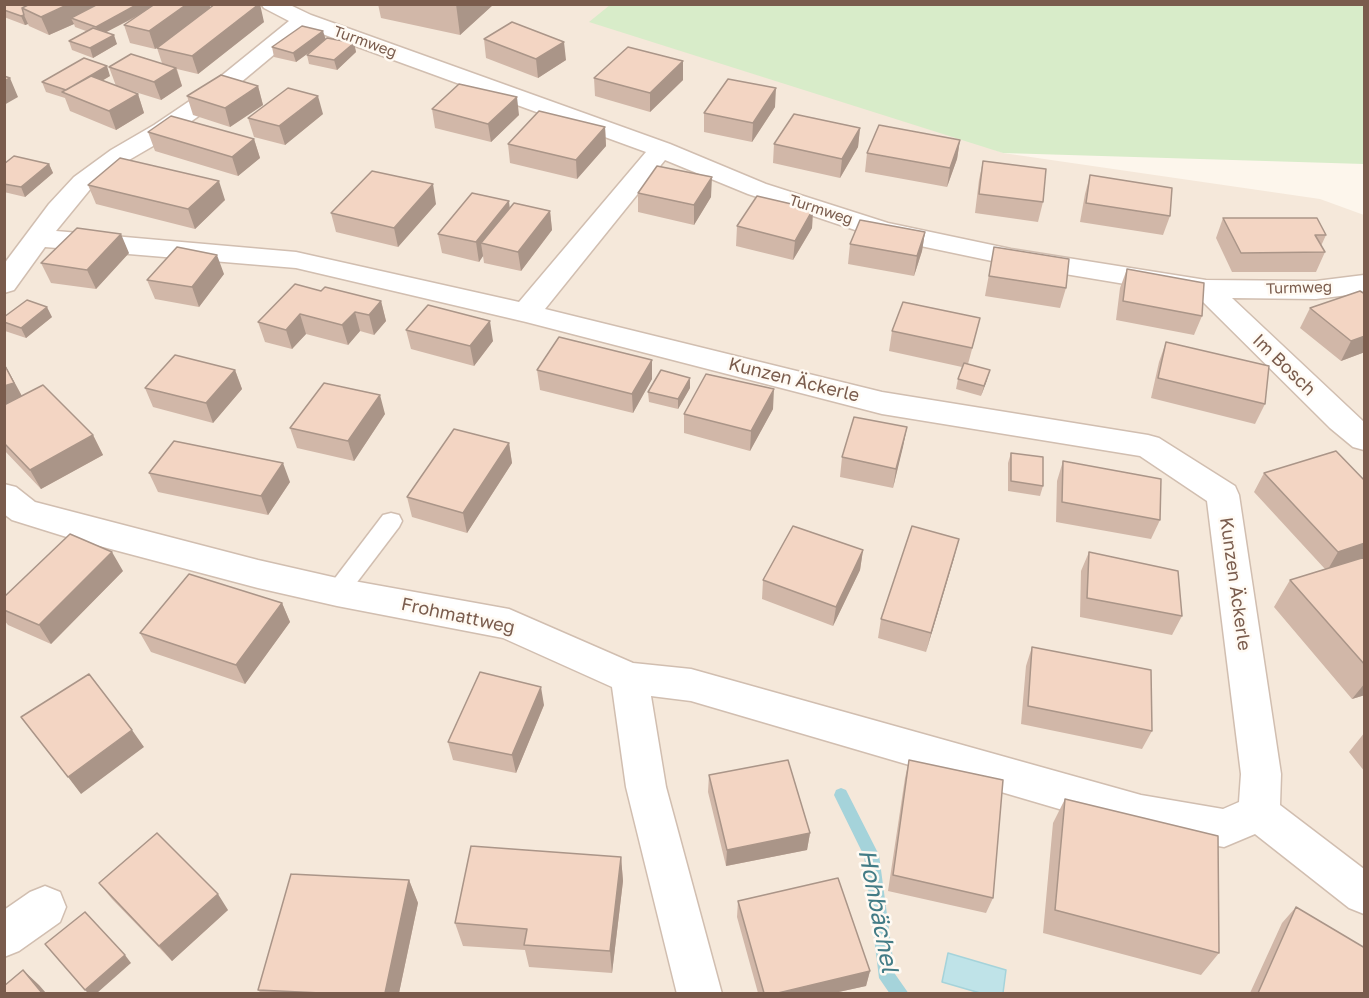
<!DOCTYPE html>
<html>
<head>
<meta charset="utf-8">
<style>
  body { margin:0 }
  #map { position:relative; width:1369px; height:998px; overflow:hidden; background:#fdf6ec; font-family:"Golos Text",sans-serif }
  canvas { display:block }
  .frame { position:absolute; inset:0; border:6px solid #7a5c4d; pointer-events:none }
</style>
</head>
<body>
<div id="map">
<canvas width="1369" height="998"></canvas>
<div class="frame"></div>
</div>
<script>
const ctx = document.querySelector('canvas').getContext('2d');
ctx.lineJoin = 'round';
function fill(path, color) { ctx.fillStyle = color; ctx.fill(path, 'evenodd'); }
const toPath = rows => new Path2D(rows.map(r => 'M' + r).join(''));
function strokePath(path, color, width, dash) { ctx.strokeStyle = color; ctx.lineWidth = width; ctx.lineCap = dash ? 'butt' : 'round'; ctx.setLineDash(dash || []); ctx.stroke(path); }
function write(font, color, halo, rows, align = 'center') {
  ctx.font = font + ' "Golos Text",sans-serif'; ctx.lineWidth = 5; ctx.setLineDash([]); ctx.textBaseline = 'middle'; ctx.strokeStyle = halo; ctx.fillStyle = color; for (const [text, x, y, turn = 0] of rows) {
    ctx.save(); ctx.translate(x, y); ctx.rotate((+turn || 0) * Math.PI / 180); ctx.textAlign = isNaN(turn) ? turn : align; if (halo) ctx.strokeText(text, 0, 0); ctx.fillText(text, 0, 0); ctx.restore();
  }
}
const residential = toPath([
  [5,5,613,5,1003,153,1320,199,1364,215,1364,993,5,994]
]);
const green = toPath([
  [610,5,1364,5,1364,164,1003,153,589,22]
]);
const water = toPath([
  [948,953,1006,970,1003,993,980,993,942,982,948,953]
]);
const stream = toPath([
  [841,788,846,790,879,855,895,974,909,994,890,994,879,978,864,856,834,795,836,790,841,788]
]);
const lane = toPath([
  [391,513,399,515,402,521,399,527,345,598,337,601,329,598,326,592,329,586,383,515,391,513]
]);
const street = toPath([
  [261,4,288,4,311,15,670,144,766,184,888,223,1011,249,1206,280,1316,281,1364,275,1364,293,1316,299,1232,298,1364,422,1364,450,1353,447,1330,428,1197,296,1011,265,873,236,748,194,665,160,545,309,882,392,1148,435,1159,438,1235,486,1239,495,1281,774,1280,805,1364,869,1364,914,1349,908,1255,834,1224,847,1141,833,691,701,651,696,666,787,722,994,677,994,626,787,612,687,503,638,337,606,258,588,73,539,12,520,4,514,4,484,16,487,35,502,258,560,337,578,509,609,633,663,691,669,1141,795,1223,809,1239,802,1241,774,1207,501,1140,456,882,414,526,322,296,268,45,247,14,290,4,293,4,264,49,204,74,177,111,150,154,125,194,98,289,21,264,8,261,4],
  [306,28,646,152,519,302,296,252,56,231,92,187,129,160,172,135,210,108,306,28],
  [45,886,60,892,66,907,60,922,19,951,4,957,4,910,30,892,45,886]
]);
const wall = toPath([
  [4,4,211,8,264,22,198,74,177,69,182,86,161,100,116,86,109,67,162,63,157,48,155,49,130,43,124,25,138,16,106,32,117,44,93,58,72,50,69,41,86,31,75,27,74,24,49,35,29,26,28,24,25,25,4,17],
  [378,4,494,4,460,35,381,18],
  [325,39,354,43,356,52,337,70,309,64,307,55,310,52,296,62,274,57,272,47],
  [484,39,566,60,538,78,486,58],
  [110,76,102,81,138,94,144,113,116,130,70,111,65,98,46,92,42,82],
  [594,78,683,80,650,112,595,96],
  [258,86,263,105,230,127,193,115,187,96],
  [775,107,752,142,704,132,704,113],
  [432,109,519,115,491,142,435,128],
  [323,114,285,145,254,137,248,118],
  [605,127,606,146,577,179,510,163,508,144],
  [860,128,858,147,840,178,773,163,774,144],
  [148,132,254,139,260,158,238,176,155,151],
  [960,140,957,159,947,187,865,172,867,153],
  [983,161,1043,202,1038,222,975,213,979,180],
  [4,164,49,164,53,173,25,197,4,192],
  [1090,175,1170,216,1163,235,1080,222,1085,194],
  [88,185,225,200,195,229,96,204],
  [638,193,711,197,694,225,638,212],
  [436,204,398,247,336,232,331,213],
  [510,208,550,211,552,230,521,271,484,263,483,256,479,262,442,253,438,234],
  [813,209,812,228,793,260,736,246,737,226],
  [1223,218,1326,235,1321,246,1325,252,1316,272,1232,272,1216,238],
  [925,232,922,251,914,276,848,264,850,244],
  [994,247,1066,288,1060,308,985,296],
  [129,253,96,289,51,283,41,263],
  [1127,269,1202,316,1194,335,1116,320,1120,288],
  [224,274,199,307,155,299,147,280],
  [321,291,381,301,386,321,374,335,360,331,348,345,306,334,292,349,265,342,258,322],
  [1310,308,1365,352,1341,361,1300,328],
  [4,317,52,317,26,338,5,331,4,329],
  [406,330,493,341,474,366,411,349],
  [892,331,975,338,968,364,987,380,981,396,956,389,958,379,962,367,889,351],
  [1166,342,1265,404,1255,424,1151,398,1159,362],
  [652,360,652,379,633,413,540,390,537,370],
  [4,363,22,396,93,435,103,455,41,489,4,450],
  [235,370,242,389,213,423,153,407,145,388],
  [690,388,678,409,649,402,648,392],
  [773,409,750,451,684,433,684,414],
  [385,414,354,461,297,448,290,428],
  [907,427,893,488,840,477,842,457],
  [509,443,512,463,467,533,412,517,407,497],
  [1011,453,1043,486,1040,496,1008,491,1008,463],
  [1063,461,1160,520,1151,539,1056,522,1057,481],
  [149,473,290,482,268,515,158,492],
  [1264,473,1365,481,1365,695,1352,699,1274,607,1290,580,1325,569,1254,492],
  [863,550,860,570,833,626,762,599,763,580],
  [1089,552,1182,616,1172,635,1080,617,1081,571],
  [954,558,926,652,878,638,881,619],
  [123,571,51,644,8,625,4,620,4,597],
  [282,603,290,622,245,684,151,652,140,633],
  [1032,647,1152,731,1142,749,1021,724,1026,666],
  [544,705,516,773,453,760,448,742],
  [1365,732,1365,772,1349,752],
  [909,760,993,898,986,913,888,891,905,778],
  [709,775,810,833,807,850,726,866,708,792],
  [1065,799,1219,953,1201,975,1043,933,1053,823],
  [621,857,623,881,612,973,529,967,525,950,463,946,455,923],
  [409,880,418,903,399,993,261,993,258,990],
  [99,883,228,910,172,961,112,899],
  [738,901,870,971,866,986,834,993,758,993,737,917],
  [1296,907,1365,993,1250,993,1282,923]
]);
const shadedWall = toPath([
  [69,4,115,4,71,18,74,24,49,35,41,17],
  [138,4,159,4,99,36,96,27],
  [187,4,209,4,211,9,155,49,149,31],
  [259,4,260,4,264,22,198,74,192,56],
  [456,4,494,4,460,35],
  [24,15,28,24,25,25,21,16],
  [323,31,326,40,296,62,293,53],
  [114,35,117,44,93,58,90,48],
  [564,42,566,60,538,78,536,59],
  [354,43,356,52,337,70,334,60],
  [683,61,683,80,650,112,650,93],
  [107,66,110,76,74,97,66,90],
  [176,68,182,86,161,100,154,82],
  [10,78,18,97,4,105,4,81],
  [258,86,263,105,230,127,225,108],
  [776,88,775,107,752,142,753,123],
  [138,94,144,113,116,130,109,111],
  [318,96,323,114,285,145,279,126],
  [517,97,519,115,491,142,488,124],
  [605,127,606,146,577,179,576,160],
  [860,128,858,147,840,178,842,159],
  [254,139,260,158,238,176,232,157],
  [960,140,957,159,947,187,950,168],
  [49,164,53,173,25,197,21,187],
  [712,177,711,197,694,225,694,205],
  [219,181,225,200,195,229,188,209],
  [433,184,436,204,398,247,394,228],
  [509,201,511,220,481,243,483,256,479,262,476,242],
  [813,209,812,228,793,260,795,241],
  [550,211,552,230,521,271,518,252],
  [925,232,922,251,914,276,917,256],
  [121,234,129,253,96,289,87,270],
  [217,255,224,274,199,307,192,287],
  [381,301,386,321,374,335,369,315],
  [47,307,52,317,26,338,21,328],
  [355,312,360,331,348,345,342,325],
  [300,314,306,334,292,349,286,330],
  [490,321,493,341,474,366,470,346],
  [1365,336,1365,352,1341,361,1351,341],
  [652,360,652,379,633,413,632,394],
  [4,363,25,402,4,410],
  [235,370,242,389,213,423,206,403],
  [990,370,987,380,981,396,984,386],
  [690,378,690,388,678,409,678,399],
  [774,389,773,409,750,451,751,431],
  [380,395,385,414,354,461,348,441],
  [907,427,903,447,893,488,896,469],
  [93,435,103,455,41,489,30,470],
  [509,443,512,463,467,533,463,513],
  [283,463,290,482,268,515,261,496],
  [959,539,954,558,926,652,931,633],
  [1365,543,1365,558,1327,571,1338,552],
  [863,550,860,570,833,626,836,607],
  [112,552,123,571,51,644,39,625],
  [282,603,290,622,245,684,236,665],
  [1365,683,1365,695,1352,699],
  [541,687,544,705,516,773,512,755],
  [132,730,144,747,81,794,68,777],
  [810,833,807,850,726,866,727,850],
  [621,857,623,881,612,973,610,951],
  [409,880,418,903,399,993,385,993],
  [218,894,228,910,172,961,159,946],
  [125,955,131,963,97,993,88,993,85,990],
  [23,970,39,985,46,993,42,993],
  [870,971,866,986,834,993,778,993]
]);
const building = toPath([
  [4,4,30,4,22,8,24,15,21,16,4,10,4,4],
  [30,4,69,4,41,17,22,8,30,4],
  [98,4,138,4,96,27,71,18,98,4],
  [155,4,187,4,149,31,124,25,155,4],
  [215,4,259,4,192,56,157,48,215,4],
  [512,22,564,42,536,59,484,39,512,22],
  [302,26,323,31,293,53,272,47,302,26],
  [93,28,114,35,90,48,69,41,93,28],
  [327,38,354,43,334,60,307,55,327,38],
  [628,47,683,61,650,93,594,78,628,47],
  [131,54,176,68,154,82,109,67,131,54],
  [84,58,107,66,66,90,42,82,84,58],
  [221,75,258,86,225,108,187,96,221,75],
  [4,76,10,78,4,81,4,76],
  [91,76,138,94,109,111,62,92,91,76],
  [728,79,776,88,753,123,704,113,728,79],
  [459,84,517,97,488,124,432,109,459,84],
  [288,88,318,96,279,126,248,118,288,88],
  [539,111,605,127,576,160,508,144,539,111],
  [794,114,860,128,842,159,774,144,794,114],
  [171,116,254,139,232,157,148,132,171,116],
  [879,125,960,140,950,168,867,153,879,125],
  [14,156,49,164,21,187,4,184,4,164,14,156],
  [120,158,219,181,188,209,88,185,120,158],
  [983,161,1046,169,1043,202,979,194,983,161],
  [657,166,712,177,694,205,638,193,657,166],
  [372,171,433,184,394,228,331,213,372,171],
  [1090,175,1172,188,1170,216,1086,203,1090,175],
  [472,193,509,201,476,242,438,234,472,193],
  [757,196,813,209,795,241,737,226,757,196],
  [514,203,550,211,518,252,481,243,514,203],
  [1223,218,1317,218,1326,235,1315,235,1325,252,1241,253,1223,218],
  [860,220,925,232,917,256,850,244,860,220],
  [77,228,121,234,87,270,41,263,77,228],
  [177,247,217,255,192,287,147,280,177,247],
  [994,247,1069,259,1066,288,989,276,994,247],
  [1127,269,1204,283,1202,316,1123,301,1127,269],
  [295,284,321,291,325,287,381,301,369,315,355,312,342,325,300,314,286,330,258,322,295,284],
  [1360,291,1365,294,1365,336,1351,341,1310,308,1360,291],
  [27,300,47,307,21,328,4,322,4,317,27,300],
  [903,302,980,318,972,348,892,331,903,302],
  [428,305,490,321,470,346,406,330,428,305],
  [559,337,652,360,632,394,537,370,559,337],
  [1166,342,1269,366,1265,404,1158,378,1166,342],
  [175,355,235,370,206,403,145,388,175,355],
  [964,363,990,370,984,386,958,379,964,363],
  [4,364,14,383,4,386,4,364],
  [661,370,690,378,678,399,648,392,661,370],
  [706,374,774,389,751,431,684,414,706,374],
  [324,383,380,395,348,441,290,428,324,383],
  [43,385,93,435,30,470,4,443,4,405,43,385],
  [854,417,907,427,896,469,842,457,854,417],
  [454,429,509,443,463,513,407,497,454,429],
  [174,441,283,463,261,496,149,473,174,441],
  [1336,451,1365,481,1365,543,1338,552,1264,473,1336,451],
  [1011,453,1043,457,1043,486,1011,481,1011,453],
  [1063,461,1161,479,1160,520,1062,502,1063,461],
  [793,526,863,550,836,607,763,580,793,526],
  [912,526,959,539,931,633,881,619,912,526],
  [70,534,112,552,39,625,4,610,4,597,70,534],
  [1089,552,1178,571,1182,616,1087,598,1089,552],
  [1365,557,1365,665,1290,580,1365,557],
  [189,574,282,603,236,665,140,633,189,574],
  [1032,647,1151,670,1152,731,1028,706,1032,647],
  [480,672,541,687,512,755,448,742,480,672],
  [89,674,132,730,68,777,21,717,89,674],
  [788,760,810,833,727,850,709,775,788,760],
  [909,760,1003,780,993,898,893,875,909,760],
  [1065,799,1218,836,1219,953,1055,910,1065,799],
  [157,833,218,894,159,946,99,883,157,833],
  [471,846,621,857,610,951,524,945,527,929,455,923,471,846],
  [291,874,409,880,385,993,321,993,258,990,291,874],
  [838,878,870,971,778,993,764,993,738,901,838,878],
  [1296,907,1365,948,1365,993,1258,993,1296,907],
  [85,912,125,955,85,990,45,944,85,912],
  [23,970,42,993,4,993,4,986,23,970]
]);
const farStreetnames = [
  ["Turmweg",365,42,20],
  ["Turmweg",821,210,18],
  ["Turmweg",1299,288,-2]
];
const streetNames = [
  ["Im Bosch",1284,365,44],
  ["Kunzen Äckerle",794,380,14],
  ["Kunzen Äckerle",1235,584,82],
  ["Frohmattweg",458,616,12]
];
const nearWaternames = [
  ["Hohbächel",878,911,79]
];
fill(residential, '#f5e8da');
fill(green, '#d8ecc9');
fill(water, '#bfe3e8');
strokePath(water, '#a5d3da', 1.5);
fill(stream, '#a5d3da');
strokePath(lane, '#d1beb0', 3);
strokePath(street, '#d1beb0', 3);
fill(lane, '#fff');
fill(street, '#fff');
fill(wall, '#d1b7a8');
fill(shadedWall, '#aa9588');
fill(building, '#f3d5c3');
strokePath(building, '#aa9588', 1.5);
write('15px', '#7a5c4d', '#fffaf3', farStreetnames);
write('18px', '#7a5c4d', '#fffaf3', streetNames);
write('italic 24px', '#437c86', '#fffaf3', nearWaternames);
</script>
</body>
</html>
